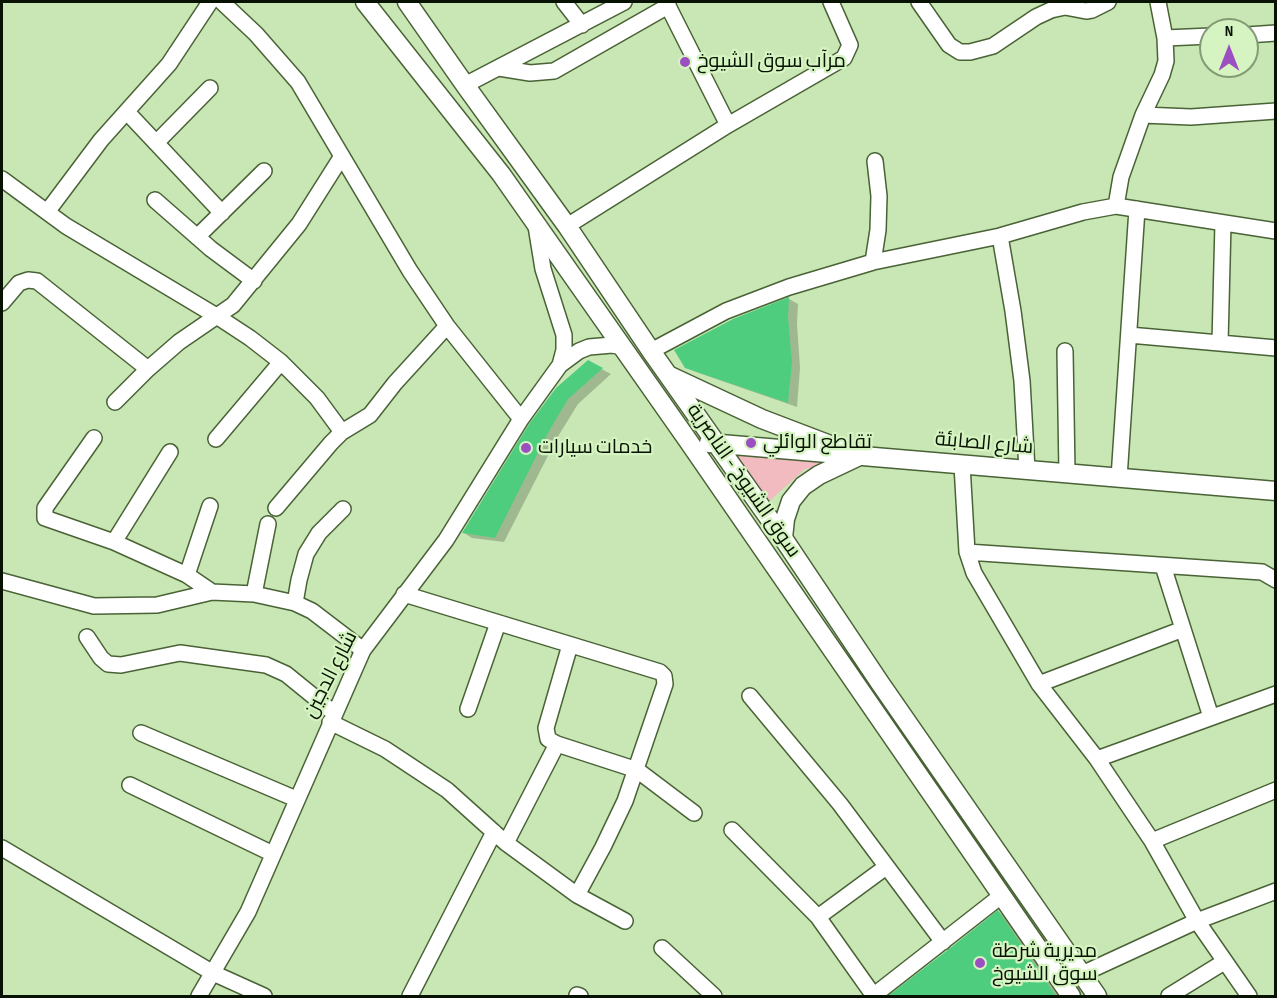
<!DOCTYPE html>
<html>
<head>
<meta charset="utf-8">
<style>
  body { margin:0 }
  #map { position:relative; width:1277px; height:998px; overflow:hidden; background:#c8e7b4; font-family:"Sofia Sans Condensed",sans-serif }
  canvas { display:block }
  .frame { position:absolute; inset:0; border:3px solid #081202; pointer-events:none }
  .north { position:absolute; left:1199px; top:18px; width:60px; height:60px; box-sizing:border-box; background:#d5f4c1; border:2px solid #839a75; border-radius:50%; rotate:0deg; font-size:16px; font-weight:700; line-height:24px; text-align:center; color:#081202 }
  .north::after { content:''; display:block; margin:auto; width:21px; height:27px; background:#9b4fc0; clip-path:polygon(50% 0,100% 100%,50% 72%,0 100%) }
</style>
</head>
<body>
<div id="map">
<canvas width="1277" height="998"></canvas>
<div class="frame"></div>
<div class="north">N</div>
</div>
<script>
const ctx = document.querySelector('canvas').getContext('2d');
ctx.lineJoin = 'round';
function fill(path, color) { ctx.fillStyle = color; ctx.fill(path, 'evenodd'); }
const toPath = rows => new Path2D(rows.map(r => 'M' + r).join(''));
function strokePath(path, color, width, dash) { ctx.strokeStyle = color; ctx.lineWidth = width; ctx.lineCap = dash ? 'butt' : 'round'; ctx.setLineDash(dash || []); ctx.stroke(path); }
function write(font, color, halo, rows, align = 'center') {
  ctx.font = font + ' "Sofia Sans Condensed",Cairo,sans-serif'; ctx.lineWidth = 4.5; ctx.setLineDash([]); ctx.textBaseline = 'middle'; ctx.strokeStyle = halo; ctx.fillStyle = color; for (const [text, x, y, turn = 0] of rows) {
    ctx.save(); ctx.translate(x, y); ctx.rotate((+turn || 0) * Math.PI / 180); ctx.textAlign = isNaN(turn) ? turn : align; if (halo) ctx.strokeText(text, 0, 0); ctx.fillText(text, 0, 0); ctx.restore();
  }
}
const green = toPath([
  [736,454,820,460,821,462,820,466,805,469,765,505,734,458]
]);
const shadow = toPath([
  [789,299,798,304,797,324,800,368,797,407,696,372,686,367,733,320],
  [588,362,611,374,578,404,557,438,504,542,472,538,464,533],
  [998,912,1008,918,1060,996,891,996]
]);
const building = toPath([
  [789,297,788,318,792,362,788,403,685,368,674,350,733,319],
  [588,360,603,368,568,399,548,433,495,538,462,533,529,424,556,388],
  [998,910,1056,996,888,996,949,949]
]);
const minor = toPath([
  [222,2,256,34,298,82,410,271,447,326,521,419],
  [564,2,582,25],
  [668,2,668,6,728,125],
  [919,2,949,45,960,52,970,52,993,46,1036,17,1051,10,1065,7,1086,11,1092,10,1108,2],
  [1247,35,1276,33],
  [1165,38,1211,36],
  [499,68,530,73,554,71,668,6],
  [465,85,624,2],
  [127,112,222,213],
  [1143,115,1191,117,1276,111],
  [156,143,210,88],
  [2,179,66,226,218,317,250,338,281,362,317,398,342,432],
  [155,200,211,249,254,281],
  [1116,206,1121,177,1143,115,1162,75,1166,61,1165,38,1158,2],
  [47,212,101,140,169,64,210,2],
  [536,226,543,269,564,335,564,350,560,365],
  [567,226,728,125,844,58,850,45,831,2],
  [1000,236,1013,311,1022,381,1027,470],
  [197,237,264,171],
  [873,262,878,230,879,196,875,161],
  [2,303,19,283,28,280,37,281,148,369],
  [1129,335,1276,348],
  [1220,343,1223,223],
  [651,351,726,311,789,287,873,262,1000,236,1083,212,1116,206,1276,231],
  [1065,351,1067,473],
  [115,402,148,369,179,342,233,305,299,224,342,156],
  [94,438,45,508,45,518,114,542,187,575,212,592],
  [216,439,281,362],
  [962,465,967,552,974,573,1039,684,1097,759,1152,841,1197,921,1249,996],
  [1119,478,1137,209],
  [276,508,331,443,342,432,370,415,395,383,447,326],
  [114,542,170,452],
  [967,552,1262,572,1276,580],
  [1163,566,1211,717],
  [187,575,210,506],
  [2,581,94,606,157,605,212,592,254,594,295,603,312,611,363,650],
  [254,594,268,524],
  [404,594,660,672,664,676,665,684,625,801,603,847,577,895],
  [295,603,299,580,306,554,319,533,343,509],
  [87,637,101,658,108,664,121,665,180,653,266,665,286,674,334,713],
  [570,645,546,728,548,739,557,744,637,770,694,813],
  [1039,684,1183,629],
  [750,696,840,804,943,942],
  [468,709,498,623],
  [330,722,385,749,447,790,506,843,577,895,625,921],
  [141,733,296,799],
  [1097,759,1276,694],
  [130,785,273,854],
  [732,830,818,917,874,996],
  [1152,841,1276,790],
  [506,843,557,744],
  [2,848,213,973,264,996],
  [818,917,886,867],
  [662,948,714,996],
  [1082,974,1197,921,1276,891],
  [577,995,580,996],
  [199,996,248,912,363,650,446,540,521,419,560,365,579,351,589,347,612,345,623,347],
  [410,996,494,832],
  [873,996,1001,896],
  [1169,996,1224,962]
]);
const major = toPath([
  [365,2,501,174,689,442,1071,996],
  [407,2,465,85,567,226,651,351,783,538,880,683,1097,996],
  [670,376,762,419,838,448],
  [709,443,1276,491],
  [783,538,785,519,791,501,803,486,819,475,857,457]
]);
const markers = [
  [685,62,6,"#9b4fc0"],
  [751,443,6,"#9b4fc0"],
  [526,448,6,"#9b4fc0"],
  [980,963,6,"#9b4fc0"]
];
const poiNames = [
  ["مرآب سوق الشيوخ",697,62],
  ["تقاطع الوائلي",763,443],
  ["خدمات سيارات",538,448],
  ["مديرية شرطة",992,952],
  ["سوق الشيوخ",992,975]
];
const streetNames = [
  ["شارع الصابئة",984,444,5],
  ["سوق الشيوخ - الناصرية",743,481,55],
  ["شارع الدجين",331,675,-63]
];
fill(green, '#f1bbc0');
fill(shadow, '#0003');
fill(building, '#4fcd7f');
strokePath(minor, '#496236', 18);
strokePath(major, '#496236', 21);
strokePath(minor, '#fff', 15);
strokePath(major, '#fff', 18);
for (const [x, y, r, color] of markers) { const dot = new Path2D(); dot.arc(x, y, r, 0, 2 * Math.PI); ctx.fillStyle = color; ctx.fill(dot); strokePath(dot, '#d5f4c1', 2); }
write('20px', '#081202', '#d5f4c1', poiNames, 'left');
write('20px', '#081202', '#d5f4c1', streetNames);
</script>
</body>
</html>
